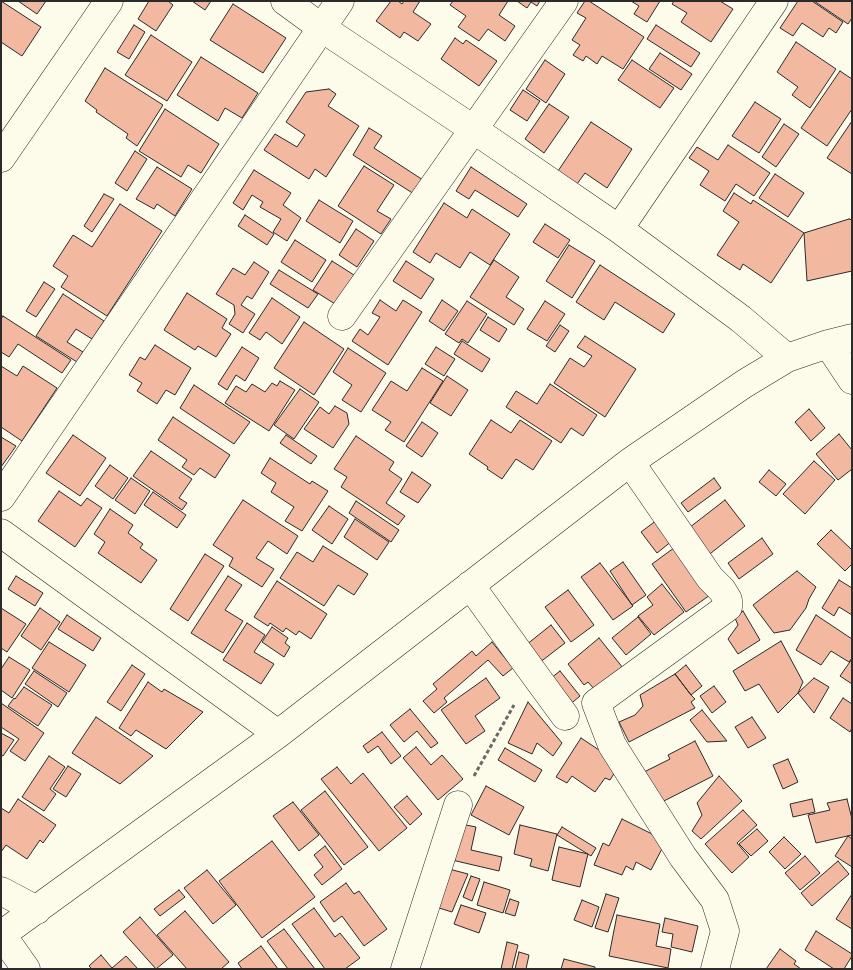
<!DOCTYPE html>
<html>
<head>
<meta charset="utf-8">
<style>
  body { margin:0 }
  #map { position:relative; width:853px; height:970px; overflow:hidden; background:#fdfbea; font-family:Merriweather,serif }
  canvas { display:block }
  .frame { position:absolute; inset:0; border:2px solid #2b2b2b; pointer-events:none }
</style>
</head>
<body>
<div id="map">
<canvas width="853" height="970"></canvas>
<div class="frame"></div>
</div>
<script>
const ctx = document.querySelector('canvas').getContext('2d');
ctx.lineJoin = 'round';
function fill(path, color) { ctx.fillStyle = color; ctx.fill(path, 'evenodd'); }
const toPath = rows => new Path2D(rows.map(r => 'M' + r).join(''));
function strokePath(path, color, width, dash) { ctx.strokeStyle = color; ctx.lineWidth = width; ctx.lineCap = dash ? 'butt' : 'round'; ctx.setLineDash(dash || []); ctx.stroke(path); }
const building = toPath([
  [1,1,41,27,22,56,1,42,1,1],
  [18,1,46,1,37,14,18,1],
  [149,1,168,1,173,5,156,31,138,19,149,1],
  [192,1,211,1,205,10,192,1],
  [391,1,398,1,402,4,404,1,420,1,413,12,431,24,418,41,404,32,400,38,376,21,391,1],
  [453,1,508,1,499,15,515,26,505,41,488,29,479,41,458,27,466,16,450,5,453,1],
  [517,1,540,1,537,6,531,2,527,8,517,1],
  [585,1,589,1,644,37,623,69,602,56,597,64,586,56,583,61,573,55,580,45,572,40,586,18,577,13,585,1],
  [631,1,660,1,647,22,634,14,639,6,631,1],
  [674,1,720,1,733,9,711,42,681,22,687,13,672,4,674,1],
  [798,1,812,1,843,22,836,33,829,28,823,37,802,23,793,36,780,28,798,1],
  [814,1,852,1,852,18,848,24,814,1],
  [233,4,286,38,263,73,210,40,233,4],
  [134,25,145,32,129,59,117,52,134,25],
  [656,25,700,53,691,67,647,39,656,25],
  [151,35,192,62,167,101,125,75,151,35],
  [455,38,463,44,466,40,497,61,479,86,441,59,455,38],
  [796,42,836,69,810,108,792,95,798,87,777,72,796,42],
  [660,53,692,74,681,90,649,69,660,53],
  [201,57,258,93,242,118,225,108,218,121,177,95,201,57],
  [545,60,565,74,546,103,526,89,545,60],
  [632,60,674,88,660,108,618,80,632,60],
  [105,68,163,105,137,146,126,138,128,134,96,112,97,110,85,101,105,68],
  [840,71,852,79,852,109,827,146,801,128,840,71],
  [329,89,336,94,328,106,359,126,326,177,315,169,309,179,264,150,275,134,297,147,305,135,286,122,306,92,329,89],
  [523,90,540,101,527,121,510,110,523,90],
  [755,102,781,119,759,153,732,136,755,102],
  [549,104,569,117,544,153,525,139,549,104],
  [165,109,219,144,201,173,188,165,181,177,139,151,165,109],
  [852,121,852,174,827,158,852,121],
  [591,122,632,149,607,188,585,173,577,184,558,171,591,122],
  [784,124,799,134,776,167,762,157,784,124],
  [369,128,382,136,374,148,423,180,414,194,353,155,369,128],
  [728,145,770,173,754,196,736,184,725,201,700,185,709,171,689,158,697,147,718,160,728,145],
  [135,151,147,159,127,191,115,183,135,151],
  [364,166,394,185,377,211,391,219,381,234,338,206,364,166],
  [157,167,192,189,175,216,157,204,154,209,136,199,157,167],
  [471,167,527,204,518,217,475,190,469,199,456,191,471,167],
  [254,170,291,193,283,205,301,218,287,241,273,232,281,219,260,207,263,202,252,195,243,210,233,203,254,170],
  [775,174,804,193,788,217,759,198,775,174],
  [734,193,751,204,753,200,804,233,771,283,743,264,740,270,717,255,739,222,723,211,734,193],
  [104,194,114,199,92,232,84,226,104,194],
  [319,200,353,221,340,243,306,221,319,200],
  [444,203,467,218,472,209,510,234,490,265,470,252,460,268,436,253,430,263,413,252,444,203],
  [120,204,162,231,107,316,61,287,68,276,53,266,73,235,92,247,120,204],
  [245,215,274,234,267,245,238,226,245,215],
  [849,219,852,220,852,271,807,281,804,233,849,219],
  [545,224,570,240,558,258,533,242,545,224],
  [356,229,374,241,357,267,339,255,356,229],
  [295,240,326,260,312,282,281,262,295,240],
  [569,245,595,261,572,298,546,281,569,245],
  [494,260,519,277,506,297,524,309,514,325,470,297,494,260],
  [332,261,354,275,335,304,313,290,332,261],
  [406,261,434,279,421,299,393,281,406,261],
  [254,262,269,272,252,299,247,296,241,305,255,314,243,333,229,324,235,314,234,305,216,294,233,268,245,275,254,262],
  [600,265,675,314,663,333,615,302,604,320,576,302,600,265],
  [279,270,318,294,308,308,270,284,279,270],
  [44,282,55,289,36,317,26,311,44,282],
  [187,293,227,319,222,328,231,334,216,357,198,346,195,350,164,330,187,293],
  [63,294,104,321,92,339,76,329,67,342,83,352,77,362,36,336,63,294],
  [272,298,300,317,282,344,266,332,260,340,249,333,272,298],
  [380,300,396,311,403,300,422,312,388,365,352,341,360,329,368,335,380,317,372,313,380,300],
  [442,300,458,311,444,331,429,321,442,300],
  [467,301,487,314,468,343,462,339,459,343,445,334,467,301],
  [545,301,565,314,547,341,527,329,545,301],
  [3,316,71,360,62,373,18,344,9,357,1,352,1,319,3,316],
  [488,317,507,329,499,342,480,330,488,317],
  [304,322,344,349,314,395,274,368,304,322],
  [560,325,569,331,555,352,546,346,560,325],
  [585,336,636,369,605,417,554,383,570,358,584,367,592,356,577,347,585,336],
  [462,341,490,359,482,372,454,354,462,341],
  [155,345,191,368,175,395,166,390,157,404,137,391,142,383,129,375,140,357,145,360,155,345],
  [242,347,259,358,245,381,236,375,227,390,218,384,242,347],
  [436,347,455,359,444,376,425,364,436,347],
  [348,348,386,373,361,412,342,400,352,385,333,372,348,348],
  [1,366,17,376,23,366,57,388,22,441,1,427,1,366],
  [422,368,443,381,404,442,385,430,391,422,372,410,391,381,407,391,422,368],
  [447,376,468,390,451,416,430,403,447,376],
  [280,381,295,390,269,431,225,403,236,386,246,392,252,384,265,392,272,383,277,386,280,381],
  [550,384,597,415,583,436,571,428,561,443,506,407,516,391,537,404,550,384],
  [194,385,250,422,234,444,180,408,194,385],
  [300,389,319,402,294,439,274,425,300,389],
  [335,406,347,413,349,424,333,448,304,429,320,407,329,414,335,406],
  [809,409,825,428,811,441,795,422,809,409],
  [173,417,230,455,215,478,200,468,194,475,182,467,187,460,158,440,173,417],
  [491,420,511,433,520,420,552,441,533,470,516,459,502,479,487,469,488,467,469,454,491,420],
  [422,422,438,433,422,457,406,446,422,422],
  [839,434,852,450,852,469,838,480,816,454,839,434],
  [73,435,106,458,80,496,46,473,73,435],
  [286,435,317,456,311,464,280,443,286,435],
  [356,436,394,462,389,470,402,479,386,503,405,516,398,525,341,487,347,477,334,469,356,436],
  [1,437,16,446,1,467,1,437],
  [151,451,192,479,179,498,187,503,182,510,133,476,151,451],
  [270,458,310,484,312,481,328,491,302,531,285,521,294,507,271,492,276,483,261,473,270,458],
  [814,461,835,480,805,514,783,494,814,461],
  [110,465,128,478,113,499,95,486,110,465],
  [769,470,786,484,776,496,759,482,769,470],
  [412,472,431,485,418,503,400,492,412,472],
  [131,478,150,491,135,514,115,500,131,478],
  [714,478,721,488,688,512,681,503,714,478],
  [59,491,81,506,87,498,102,508,75,547,38,521,59,491],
  [153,492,186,515,177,528,144,505,153,492],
  [243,500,298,536,287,554,268,541,256,558,274,569,262,587,229,566,233,558,213,545,243,500],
  [725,500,745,526,706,557,685,531,725,500],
  [356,501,399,530,391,542,349,513,356,501],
  [329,506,348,519,332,544,312,530,329,506],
  [110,509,133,525,128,533,143,544,140,548,157,560,141,583,98,553,105,542,94,534,110,509],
  [661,517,677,537,657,553,641,532,661,517],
  [355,519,389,542,377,560,344,537,355,519],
  [831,530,852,550,852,564,845,571,817,544,831,530],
  [762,538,773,554,739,579,728,563,762,538],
  [678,545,713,593,686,612,652,564,678,545],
  [323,546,368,574,354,595,338,585,324,606,280,578,297,552,313,562,323,546],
  [205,554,224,566,188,621,170,609,205,554],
  [623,562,646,595,632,605,610,571,623,562],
  [600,563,633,606,613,620,581,577,600,563],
  [797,571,816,587,809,599,806,608,790,630,774,633,753,605,797,571],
  [16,576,43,593,35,606,8,589,16,576],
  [228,576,242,585,225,610,243,621,223,653,191,633,228,576],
  [839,580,852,588,852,615,839,607,834,616,822,608,839,580],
  [277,581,327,614,311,639,299,631,296,635,286,628,283,632,270,623,268,626,254,617,277,581],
  [662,584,684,612,654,635,638,616,653,605,647,597,662,584],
  [568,590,594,625,571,642,545,607,568,590],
  [1,608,26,624,7,652,1,648,1,608],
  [40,608,60,622,41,650,21,636,40,608],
  [743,611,760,640,738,654,728,639,738,625,735,618,743,611],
  [67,615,101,638,93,651,58,629,67,615],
  [816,615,852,639,852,658,849,662,831,651,821,665,796,650,816,615],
  [638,617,651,634,626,655,612,638,638,617],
  [247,623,265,635,254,652,274,664,261,684,223,660,247,623],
  [551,625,565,643,539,663,526,645,551,625],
  [272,627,288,638,285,643,290,647,284,657,262,642,272,627],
  [599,638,623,668,595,690,588,682,584,685,568,664,599,638],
  [781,641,803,682,798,693,778,713,759,684,745,691,733,671,781,641],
  [49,642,86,665,69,692,32,668,49,642],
  [492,642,513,668,503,676,488,660,444,698,447,702,434,713,423,701,437,689,433,684,472,651,476,656,492,642],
  [9,657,30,670,12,698,1,690,1,669,9,657],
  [852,659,852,684,840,676,852,659],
  [132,665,145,674,121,711,107,702,132,665],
  [686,665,702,686,691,695,675,674,686,665],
  [34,671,67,693,58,707,25,684,34,671],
  [560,671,580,696,567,707,546,682,560,671],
  [675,674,691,695,695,699,691,702,695,708,629,742,619,722,635,715,643,706,640,695,675,674],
  [486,678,500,698,475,716,485,731,466,744,441,710,486,678],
  [814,678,829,687,814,713,798,693,814,678],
  [148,682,162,692,164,689,203,712,166,749,136,730,131,736,119,728,148,682],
  [714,686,726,702,712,713,700,696,714,686],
  [24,687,52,705,38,726,8,706,14,698,15,699,24,687],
  [843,698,852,704,852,728,850,732,830,718,843,698],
  [528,702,562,743,553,756,537,743,532,754,508,743,528,702],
  [1,703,44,733,25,761,10,751,19,739,1,727,1,703],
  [410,709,438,743,431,748,417,731,404,742,390,725,410,709],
  [702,710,727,741,707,742,690,720,702,710],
  [96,717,153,756,120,784,72,753,96,717],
  [752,717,766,738,748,748,735,727,752,717],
  [382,732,401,756,391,764,378,746,368,753,363,746,382,732],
  [1,733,14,740,3,756,1,755,1,733],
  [581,738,620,764,610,780,605,778,595,792,572,776,567,783,556,777,581,738],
  [695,741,713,776,658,804,642,773,670,759,668,755,695,741],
  [416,747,431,765,442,755,463,779,438,800,403,758,416,747],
  [505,748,542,770,535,782,498,760,505,748],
  [49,756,65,767,50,789,56,794,44,811,22,797,49,756],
  [788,759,798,782,783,789,773,765,788,759],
  [68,766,81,774,66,797,53,789,68,766],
  [337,767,351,784,363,773,407,828,379,851,321,779,337,767],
  [719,776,742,801,701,839,692,831,702,815,697,803,719,776],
  [486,786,524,807,509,835,471,815,486,786],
  [325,791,368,847,344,865,301,810,325,791],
  [407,796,422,814,410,825,394,807,407,796],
  [18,799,56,825,43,843,40,840,27,859,6,845,1,852,1,808,9,813,18,799],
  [812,799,815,812,793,817,790,804,812,799],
  [847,799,852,819,852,835,816,843,808,815,830,810,827,803,847,799],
  [293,802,319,835,299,851,273,816,293,802],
  [743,810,757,825,737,843,749,857,732,873,705,844,743,810],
  [622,819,666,841,651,870,636,862,633,870,626,866,622,875,594,865,603,843,609,846,622,819],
  [461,824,476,827,471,850,502,857,499,871,452,860,461,824],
  [520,825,557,834,548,871,530,866,532,859,514,854,520,825],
  [562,827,596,848,591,856,557,835,562,827],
  [757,829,768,841,751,856,739,844,757,829],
  [848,836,852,839,852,867,835,856,848,836],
  [784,837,801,854,785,869,769,852,784,837],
  [272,841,315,897,262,938,219,881,272,841],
  [325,846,342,869,322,885,314,875,323,867,314,855,325,846],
  [559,847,588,854,580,887,552,880,559,847],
  [805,856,820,873,800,890,785,873,805,856],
  [838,861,849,874,812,906,801,893,838,861],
  [449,869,468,874,452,912,439,908,449,869],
  [207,870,236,905,213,924,184,888,207,870],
  [471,876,480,879,472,901,463,897,471,876],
  [484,882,510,890,503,913,477,905,484,882],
  [346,883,354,894,359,891,387,929,364,946,342,916,334,922,320,902,346,883],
  [179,890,185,897,160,916,154,909,179,890],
  [606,894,619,898,608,932,595,928,606,894],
  [852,894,852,929,836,919,852,894],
  [510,899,519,902,515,916,505,913,510,899],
  [582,900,599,907,592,927,574,920,582,900],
  [461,905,486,913,479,933,454,924,461,905],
  [314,908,335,937,340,933,360,958,345,969,325,969,292,924,314,908],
  [185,911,229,962,221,969,187,969,157,935,185,911],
  [617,915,660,924,656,946,671,949,668,968,609,956,617,915],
  [140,917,173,955,156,969,123,932,140,917],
  [665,918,698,926,692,952,671,947,673,934,662,932,665,918],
  [284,929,315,969,288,969,267,941,284,929],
  [816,931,852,954,852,956,844,969,834,969,805,950,816,931],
  [507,942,518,945,512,969,501,969,507,942],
  [261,946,278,969,242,969,238,963,261,946],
  [780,949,796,961,794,964,801,969,766,969,780,949],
  [519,952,529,955,526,969,515,969,519,952],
  [101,955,112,968,126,956,138,969,92,969,89,966,101,955],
  [564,959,595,967,595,969,561,969,564,959]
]);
const path = toPath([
  [474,776,514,705]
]);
const street = toPath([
  [285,1,322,28,473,129,619,229,741,319,787,358],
  [1,158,109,1],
  [619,229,774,1],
  [342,316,564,1],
  [828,344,852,380],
  [630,462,710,578,722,590,728,600,728,607,596,703,612,745,683,857,715,900,725,931,715,969],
  [1,497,340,1],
  [1,533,278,734],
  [470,585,532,671,565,716],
  [1,891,37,910],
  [1,935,278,734,630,462,744,384,787,358,828,344,852,338],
  [2,935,26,969],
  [405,969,458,805]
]);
fill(building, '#f2b8a0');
strokePath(building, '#2b2b2b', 1);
strokePath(street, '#2b2b2b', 29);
strokePath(path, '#6a6964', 3, [4, 2.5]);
strokePath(street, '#fdfbea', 28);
</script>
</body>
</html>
